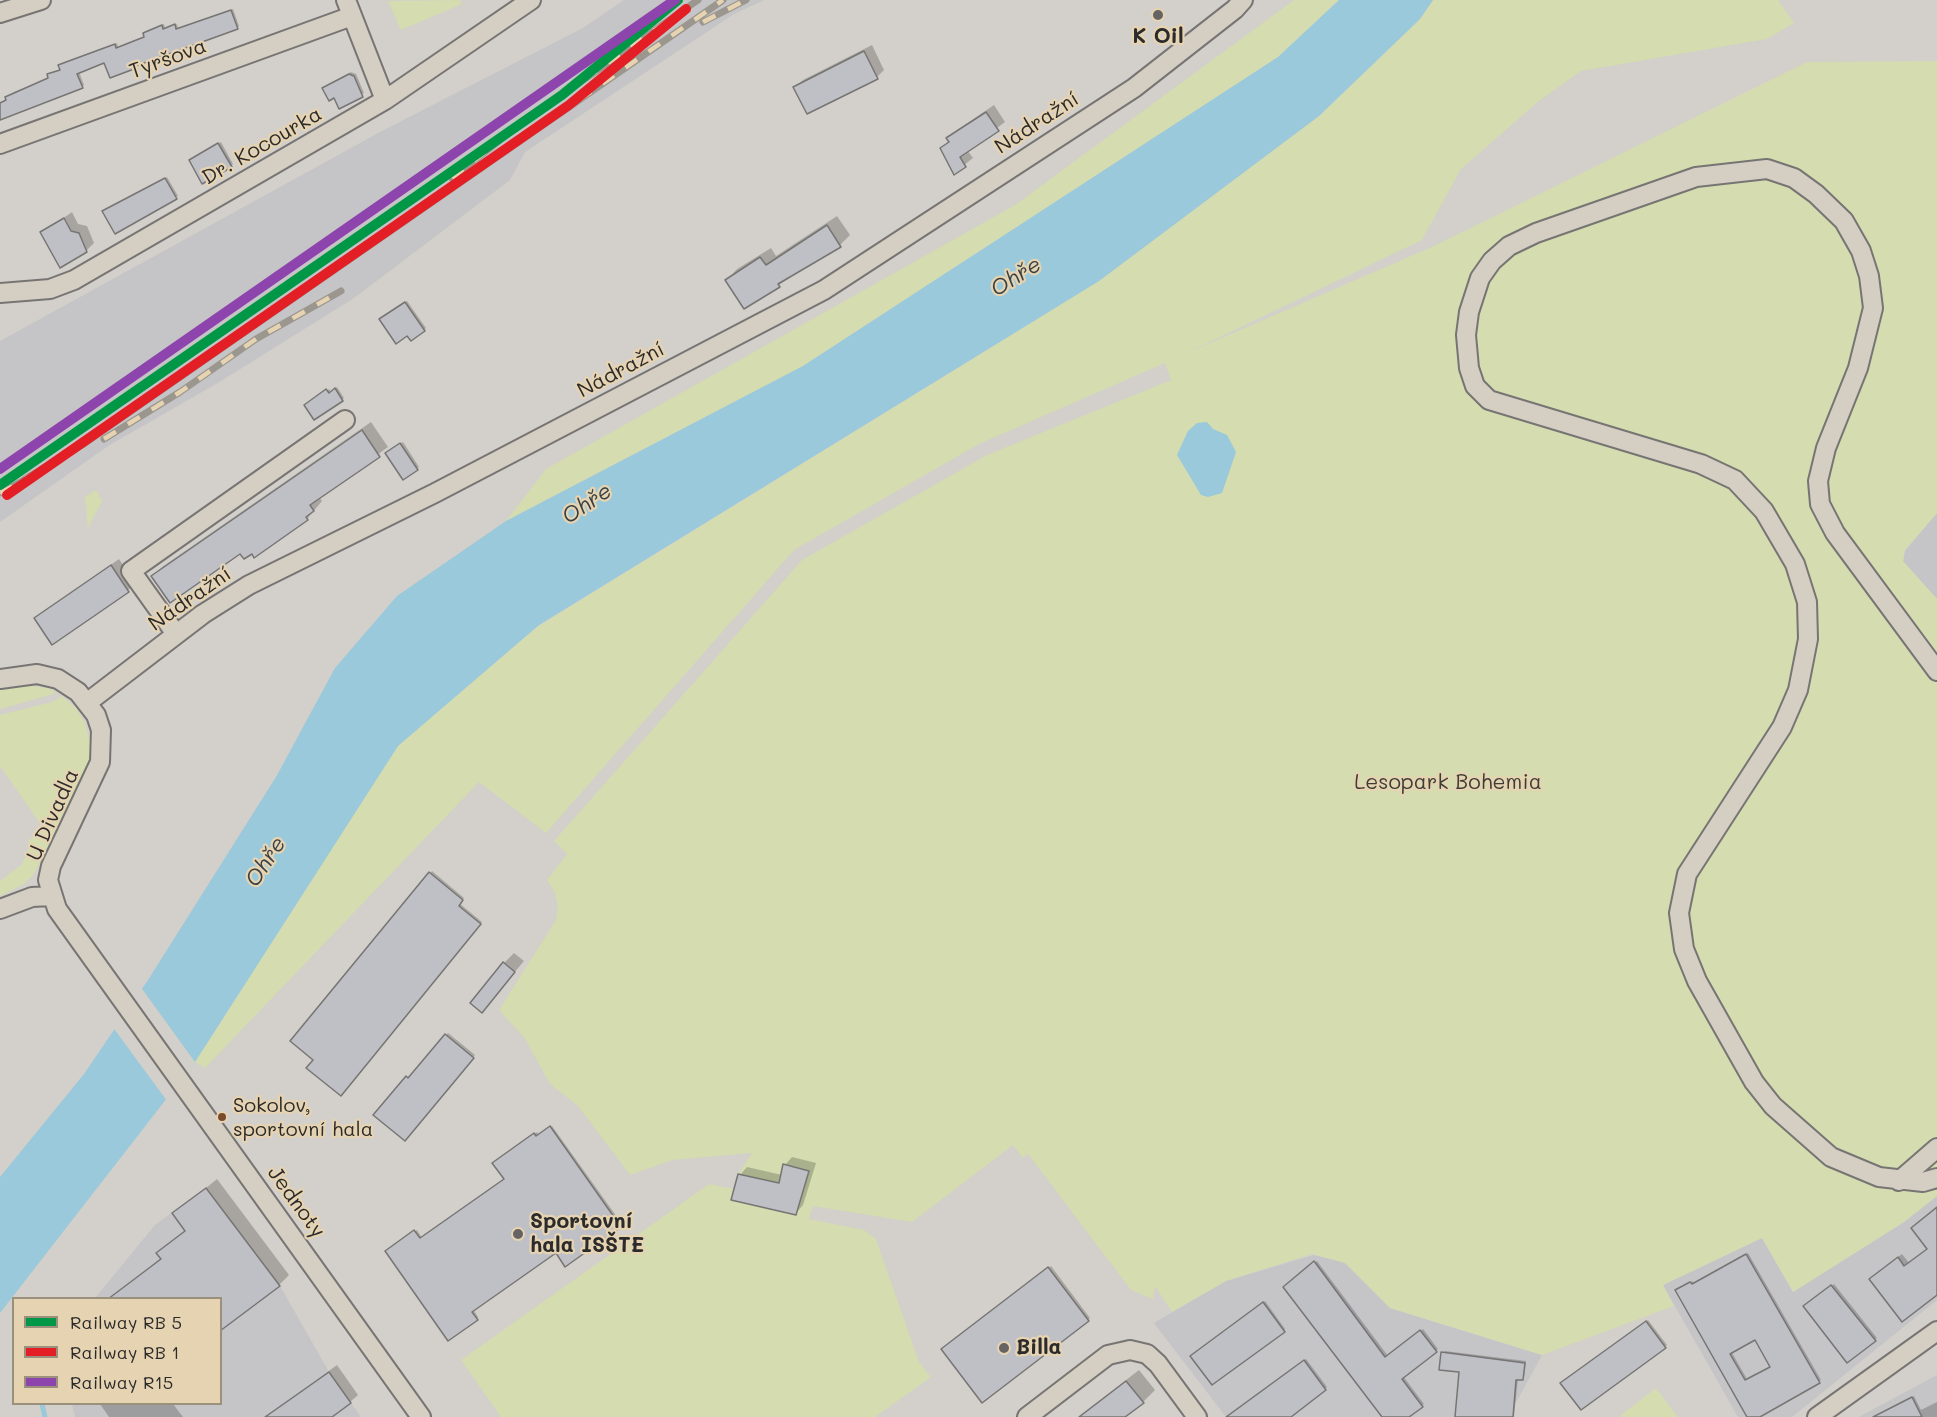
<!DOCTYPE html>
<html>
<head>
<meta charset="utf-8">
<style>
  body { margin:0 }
  #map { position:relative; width:1937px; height:1417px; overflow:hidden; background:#d3cfca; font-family:Mali,sans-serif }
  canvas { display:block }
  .legend { position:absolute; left:12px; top:1297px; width:210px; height:108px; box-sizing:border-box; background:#e6d3b1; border:2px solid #9b907b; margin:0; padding:8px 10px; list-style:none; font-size:18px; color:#2b2b2b }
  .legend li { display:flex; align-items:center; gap:12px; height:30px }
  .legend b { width:30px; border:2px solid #9b907b }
</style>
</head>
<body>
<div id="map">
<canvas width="1937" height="1417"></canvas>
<ul class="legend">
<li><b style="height:8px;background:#009847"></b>Railway RB 5</li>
<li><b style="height:8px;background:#e31e25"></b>Railway RB 1</li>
<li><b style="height:8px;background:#8e44ad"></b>Railway R15</li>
</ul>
</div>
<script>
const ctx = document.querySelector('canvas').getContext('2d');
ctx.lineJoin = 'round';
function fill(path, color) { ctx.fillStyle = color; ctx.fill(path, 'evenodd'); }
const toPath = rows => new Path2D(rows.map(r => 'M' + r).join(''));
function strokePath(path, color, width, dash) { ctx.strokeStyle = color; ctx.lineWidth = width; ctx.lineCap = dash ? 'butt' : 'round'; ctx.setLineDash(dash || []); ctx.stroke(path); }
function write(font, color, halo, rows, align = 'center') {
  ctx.font = font + ' Mali,sans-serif'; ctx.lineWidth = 4.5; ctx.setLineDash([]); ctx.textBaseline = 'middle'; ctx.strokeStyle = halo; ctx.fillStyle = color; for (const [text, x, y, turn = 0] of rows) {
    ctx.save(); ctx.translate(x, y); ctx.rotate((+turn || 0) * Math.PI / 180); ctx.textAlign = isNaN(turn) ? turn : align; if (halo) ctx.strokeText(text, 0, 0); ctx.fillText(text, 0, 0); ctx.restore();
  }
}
const built = toPath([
  [624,0,764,0,734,14,525,152,510,180,354,298,221,381,108,446,0,522,0,341,382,131,583,28],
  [1937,513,1937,599,1903,561,1905,551],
  [206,1188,280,1286,329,1372,361,1417,75,1417,72,1404,220,1404,220,1298,95,1298,155,1225],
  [1937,1196,1937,1300,1792,1417,1738,1417,1663,1285,1762,1238,1793,1292,1904,1222],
  [1314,1255,1345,1263,1390,1308,1542,1355,1514,1406,1513,1417,1226,1417,1154,1323,1226,1281],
  [1937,1375,1937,1417,1859,1417]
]);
const green = toPath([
  [460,0,462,4,401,30,388,1],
  [1294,0,1339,0,1278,57,803,366,506,521,546,469,1015,205],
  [1433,0,1778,0,1794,23,1767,39,1581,71,1539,101,1461,169,1422,240,1187,353,1434,246,1807,62,1937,61,1937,513,1905,550,1903,561,1937,599,1937,1196,1904,1222,1793,1292,1762,1238,1663,1285,1674,1306,1542,1355,1390,1308,1345,1263,1312,1254,1226,1281,1172,1312,1155,1286,1153,1299,1131,1290,1028,1154,1023,1158,1013,1145,912,1222,813,1206,809,1219,864,1230,876,1239,919,1362,931,1377,875,1417,501,1417,461,1360,709,1184,734,1189,738,1174,752,1153,673,1160,630,1175,578,1106,550,1084,524,1037,499,1010,556,920,558,907,555,893,547,880,567,854,554,841,802,560,987,455,1171,380,1165,363,979,444,794,550,546,833,479,782,205,1068,195,1062,397,746,537,627,1099,281,1319,116,1420,19],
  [96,490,102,501,88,528,85,497],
  [23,685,49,688,57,693,0,709,0,689],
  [62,696,76,708,85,723,91,746,89,765,34,874,24,884,0,896,0,881,21,865,28,852,29,840,44,829,0,766,0,715,52,702],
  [1656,1388,1678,1417,1622,1417,1621,1415]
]);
const water = toPath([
  [1339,0,1433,0,1420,19,1319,116,1099,281,539,625,398,746,195,1062,0,1313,0,1177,84,1074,148,980,276,777,335,668,397,596,506,521,803,366,1278,57],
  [1207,422,1213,429,1227,435,1236,452,1222,493,1208,497,1201,495,1177,455,1188,431,1197,423]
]);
const pier = toPath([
  [140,986,195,1062,167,1101,112,1026]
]);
const shadow = toPath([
  [233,9,239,26,237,28,133,68,105,61,79,72,84,85,82,87,0,118,0,102,8,100,7,97,14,92,50,78,51,73,61,69,62,63,117,43,118,47,146,36,146,31,164,24,165,28,177,24,178,28],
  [872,45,884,70,877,77,795,87,803,80],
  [351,72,356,74,364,93,340,107,326,86],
  [994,105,1005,122,967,150,973,158,954,173,942,149,956,131],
  [221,142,233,164,231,166,190,160],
  [167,177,178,196,115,232,106,210],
  [72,212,78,224,87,226,94,243,86,251,42,233],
  [837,216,850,235,840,245,745,307,727,280,737,269,771,248,776,256],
  [407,301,426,328,424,330,383,317],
  [337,387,344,398,315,418,308,403,329,389,331,392],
  [371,422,388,447,319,497,322,501,307,519,252,552,240,552,153,576,162,567],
  [403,442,419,467,403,478,389,452],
  [119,559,135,583,128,590,36,619],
  [432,871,464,898,459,903,482,922,341,1094,315,1060,292,1041],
  [514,953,524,961,482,1011,504,963],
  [448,1033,475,1055,404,1139,375,1115,407,1077,411,1077],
  [552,1126,622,1224,565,1265,556,1251,473,1309,478,1317,477,1319,389,1249,417,1230,422,1238,506,1179,496,1161,537,1132,539,1135],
  [792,1157,816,1163,803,1205,796,1213,740,1175,747,1167,782,1175,785,1165],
  [217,1179,289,1275,279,1285,220,1298,118,1293,161,1258,158,1253,186,1230,174,1214],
  [1937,1208,1937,1293,1875,1275,1902,1254,1909,1263,1928,1248],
  [1748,1253,1821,1380,1758,1417,1748,1417,1679,1288,1692,1281,1694,1283],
  [1755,1338,1771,1367,1747,1379,1731,1351],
  [1317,1261,1388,1356,1423,1329,1438,1349,1403,1376,1424,1404,1407,1417,1384,1417,1285,1287],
  [1051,1266,1090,1318,1088,1320,944,1348],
  [1834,1284,1877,1338,1847,1361,1807,1305],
  [1265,1301,1285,1329,1284,1331,1194,1354],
  [1648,1320,1667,1345,1665,1347,1564,1381],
  [1445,1351,1526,1361,1524,1377,1518,1378,1514,1417,1469,1417,1461,1371,1443,1353],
  [1306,1359,1327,1387,1325,1389,1287,1417,1237,1417,1236,1411],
  [337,1365,358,1395,350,1402,329,1417,266,1417],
  [1139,1370,1155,1390,1143,1402,1123,1417,1078,1417],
  [1914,1396,1921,1410,1937,1402,1937,1417,1885,1417,1885,1411],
  [100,1404,173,1404,183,1417,109,1417]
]);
const stream = toPath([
  [42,1404,45,1417]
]);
const building = toPath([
  [231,10,238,29,133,67,134,69,110,78,104,63,77,74,83,88,0,120,0,103,6,100,5,97,48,78,47,74,60,70,58,65,115,44,116,48,144,37,143,33,162,25,163,29,175,24,176,29,231,10],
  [864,51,878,79,807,114,793,87,864,51],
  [349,74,354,76,363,97,339,109,334,98,329,101,322,88,349,74],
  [986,112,999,131,960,157,966,167,954,175,940,148,949,142,946,138,986,112],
  [218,143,232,167,202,184,189,160,218,143],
  [165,178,177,199,115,234,102,211,165,178],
  [64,218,71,231,79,233,87,252,60,268,40,232,64,218],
  [827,225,841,247,778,284,780,287,744,309,725,280,760,257,766,265,827,225],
  [405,302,425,331,411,341,407,336,396,344,379,319,405,302],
  [335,388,343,401,314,420,304,405,326,389,329,393,335,388],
  [362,430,380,457,310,505,314,511,306,517,308,520,254,558,252,554,244,559,240,554,170,603,151,576,362,430],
  [400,443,418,470,403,480,385,453,400,443],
  [111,565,129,592,52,645,34,618,111,565],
  [429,872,463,900,459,906,481,924,341,1096,306,1068,313,1060,290,1041,429,872],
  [503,962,515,972,482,1013,470,1003,503,962],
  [445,1034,474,1058,405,1141,373,1115,406,1076,408,1078,445,1034],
  [550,1126,621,1227,565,1267,556,1253,472,1312,478,1320,448,1341,385,1251,414,1230,420,1238,504,1179,492,1163,534,1133,536,1136,550,1126],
  [783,1164,809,1171,796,1215,731,1200,738,1174,779,1183,783,1164],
  [206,1188,280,1286,220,1331,220,1299,108,1299,161,1259,156,1253,185,1231,172,1213,206,1188],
  [1937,1207,1937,1295,1902,1322,1869,1279,1898,1257,1904,1266,1927,1249,1911,1228,1937,1207],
  [1746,1254,1820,1383,1760,1417,1747,1417,1675,1290,1690,1282,1692,1284,1746,1254],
  [1755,1340,1770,1367,1745,1380,1730,1354,1755,1340],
  [1314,1261,1385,1357,1420,1330,1437,1352,1402,1379,1423,1407,1409,1417,1382,1417,1283,1287,1314,1261],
  [1048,1267,1089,1321,982,1403,941,1349,1048,1267],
  [1831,1285,1876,1341,1847,1363,1803,1306,1831,1285],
  [1263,1302,1285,1332,1212,1385,1190,1356,1263,1302],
  [1646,1321,1666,1348,1581,1410,1560,1383,1646,1321],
  [1441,1352,1525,1363,1523,1380,1516,1380,1513,1417,1455,1417,1459,1372,1439,1370,1441,1352],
  [1304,1360,1326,1390,1291,1417,1226,1417,1304,1360],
  [329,1372,351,1403,332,1417,265,1417,329,1372],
  [1126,1381,1144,1403,1125,1417,1079,1417,1126,1381],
  [1912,1397,1922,1417,1873,1417,1912,1397]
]);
const minor = toPath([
  [346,0,385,100],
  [0,13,41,0],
  [0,144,352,16],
  [0,293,50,289,74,280,385,100,531,0],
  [176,634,131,571,345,420],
  [1937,671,1835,533,1820,504,1818,481,1826,448,1858,368,1873,308,1869,276,1861,251,1844,221,1816,194,1794,178,1767,169,1696,177,1536,233,1509,246,1492,261,1480,278,1469,312,1466,335,1469,368,1475,386,1489,400,1701,464,1735,480,1764,511,1795,564,1807,602,1808,639,1798,690,1782,727,1687,874,1679,913,1684,949,1697,981,1754,1082,1773,1106,1831,1157,1879,1177,1923,1182,1937,1178],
  [0,679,37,674,58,679,78,692,96,715,101,730,100,762,51,866,48,880,57,909,421,1417],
  [88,702,203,614,249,585,435,493,824,290,1134,88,1235,9,1243,0],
  [0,909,32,897,51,896],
  [1899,1181,1937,1148],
  [1027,1417,1108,1355,1130,1350,1147,1354,1158,1364,1197,1417],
  [1817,1417,1937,1331]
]);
const rail = toPath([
  [703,22,746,0],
  [562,95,698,0],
  [452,178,529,117],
  [104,439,180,392,256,339,341,291],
  [25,479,82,445,723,0],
  [0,493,32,476]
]);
const rail1 = toPath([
  [0,485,562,95,678,0]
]);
const rail2 = toPath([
  [7,495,569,105,686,9]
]);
const rail3 = toPath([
  [0,469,675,0]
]);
const markers = [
  [1158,15,6,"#666463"],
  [222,1117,5,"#7a4b2a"],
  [518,1234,6,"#666463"],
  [1004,1348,6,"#666463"]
];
const busNames = [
  ["Sokolov,",233,1106],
  ["sportovní hala",233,1130]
];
const poiNames = [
  ["K Oil",1158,37,"center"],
  ["Sportovní",530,1222],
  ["hala ISŠTE",530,1246],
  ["Billa",1016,1348]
];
const streetNames = [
  ["Tyršova",168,59,-20],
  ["Nádražní",1037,123,-33],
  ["Dr. Kocourka",262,146,-30],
  ["Nádražní",621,370,-28],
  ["Nádražní",190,599,-35],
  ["U Divadla",53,815,-66],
  ["Jednoty",296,1202,54]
];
const parkNames = [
  ["Lesopark Bohemia",1448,783]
];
const waterNames = [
  ["Ohře",1016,277,-32],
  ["Ohře",587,504,-34],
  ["Ohře",266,862,-57]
];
fill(built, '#c5c4c6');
fill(green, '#d4dcb0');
fill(water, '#99c9da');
fill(pier, '#d3cfca');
fill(shadow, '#0003');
strokePath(stream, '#99c9da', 5);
fill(building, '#bec0c6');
strokePath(building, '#777573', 1.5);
strokePath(minor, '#777573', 22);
strokePath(minor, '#d5cec3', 18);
strokePath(rail, '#9b978f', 7);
strokePath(rail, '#e6d3b1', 4.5, [14]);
strokePath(rail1, '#009847', 10);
strokePath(rail2, '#e31e25', 10);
strokePath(rail3, '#8e44ad', 10);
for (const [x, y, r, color] of markers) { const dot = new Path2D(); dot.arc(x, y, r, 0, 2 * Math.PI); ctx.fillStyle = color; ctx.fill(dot); strokePath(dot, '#e6d3b1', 2); }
write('20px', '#2b2b2b', '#e6d3b1', busNames, 'left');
write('bold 21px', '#2b2b2b', '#e6d3b1', poiNames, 'left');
write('21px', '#2b2b2b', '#e6d3b1', streetNames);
write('21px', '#3c3e36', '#e6d3b1', parkNames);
write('italic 22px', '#384246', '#e6d3b1', waterNames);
</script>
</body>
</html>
